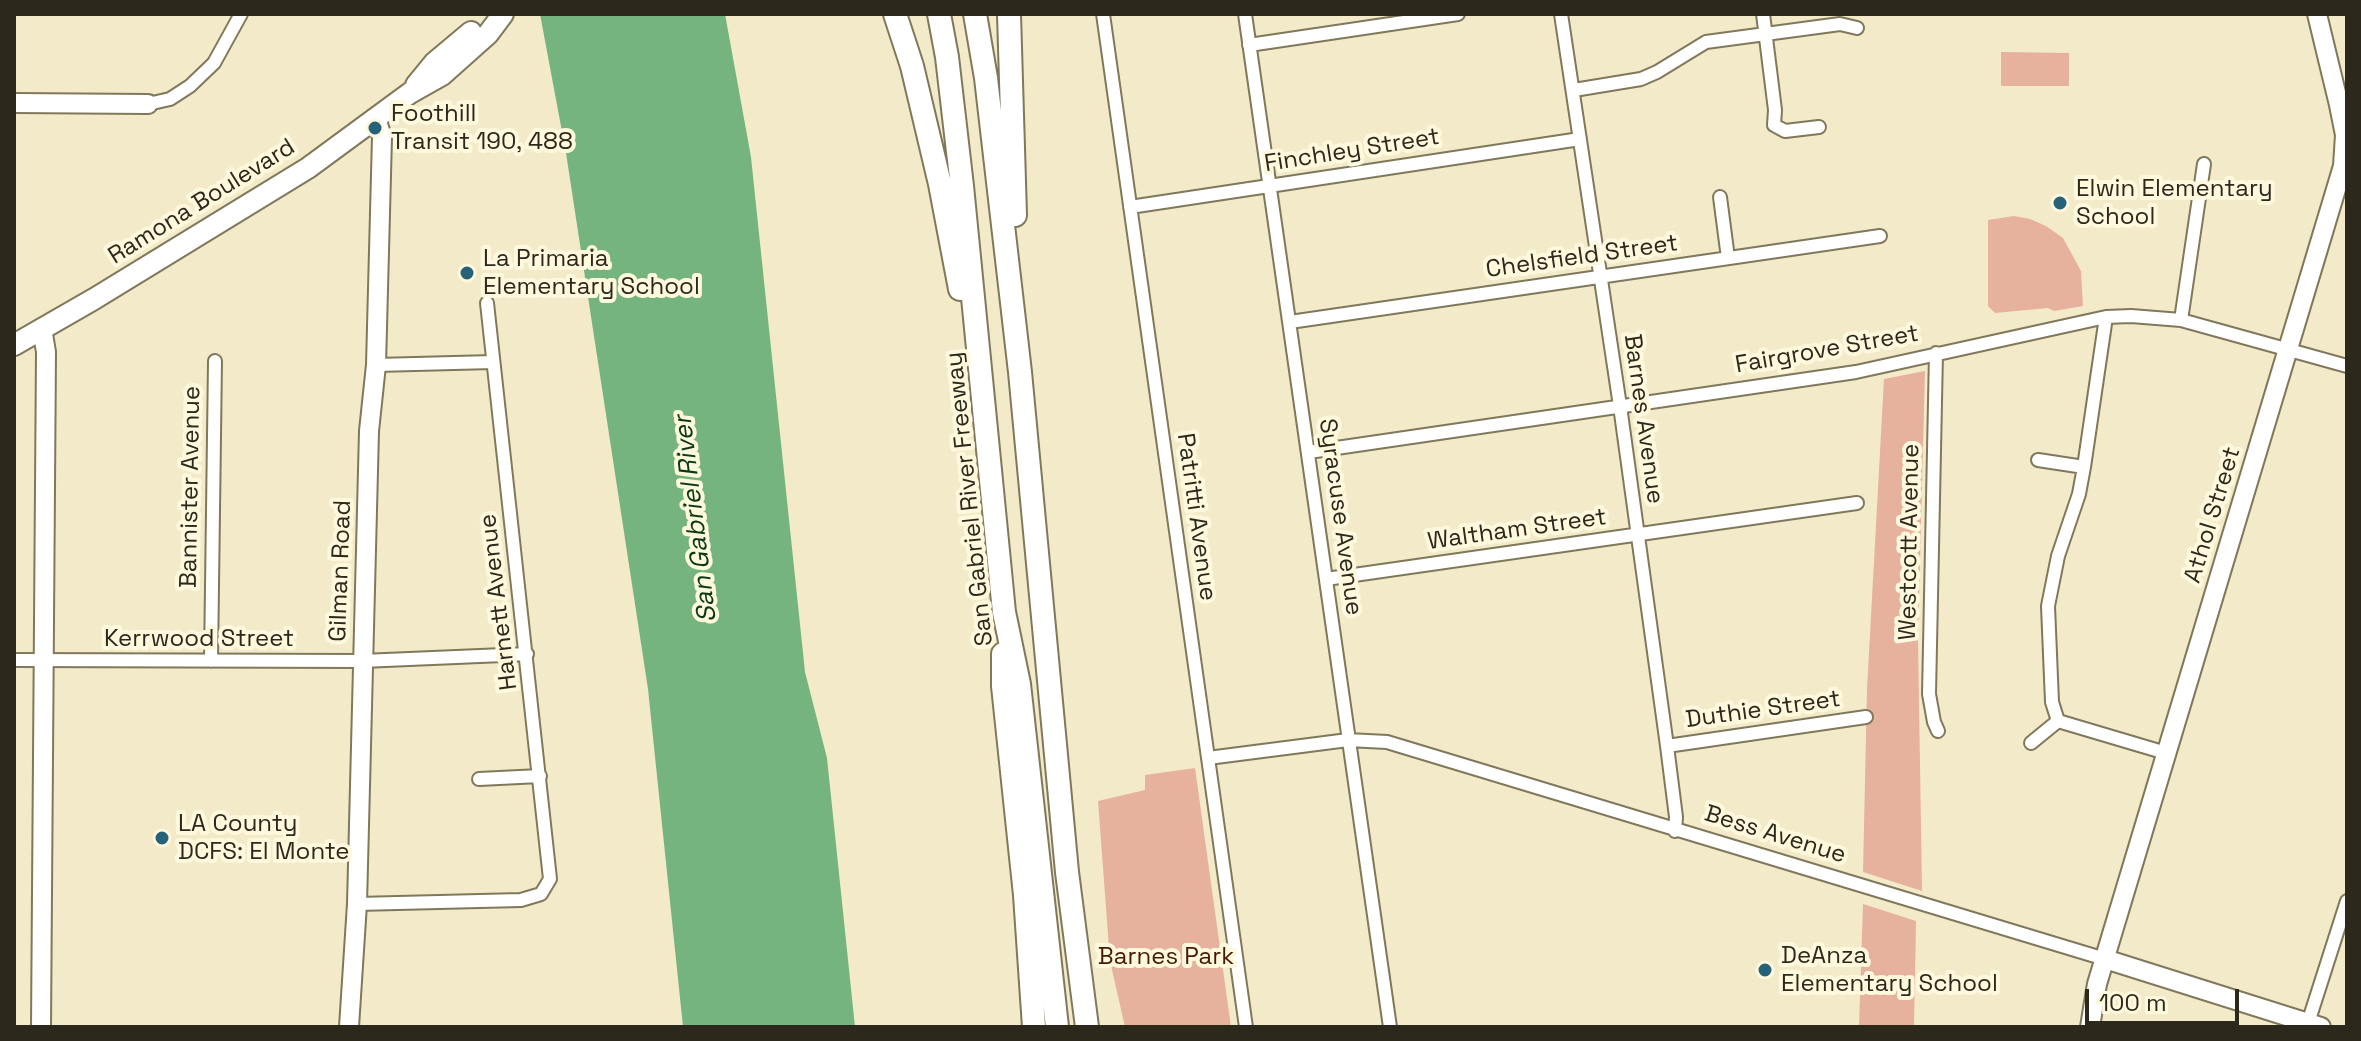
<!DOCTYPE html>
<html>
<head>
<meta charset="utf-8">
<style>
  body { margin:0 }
  #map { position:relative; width:2361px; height:1041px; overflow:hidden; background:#f3eaca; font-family:"Space Grotesk",sans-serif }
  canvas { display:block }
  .frame { position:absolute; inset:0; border:16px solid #2c281c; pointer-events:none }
  .scale { position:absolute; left:2085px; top:989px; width:154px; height:36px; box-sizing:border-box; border:4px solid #2c281c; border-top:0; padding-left:10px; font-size:24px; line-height:28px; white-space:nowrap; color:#2c281c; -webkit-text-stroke:6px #fef8dd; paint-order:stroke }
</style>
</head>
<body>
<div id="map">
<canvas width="2361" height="1041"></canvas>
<div class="frame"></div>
<div class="scale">100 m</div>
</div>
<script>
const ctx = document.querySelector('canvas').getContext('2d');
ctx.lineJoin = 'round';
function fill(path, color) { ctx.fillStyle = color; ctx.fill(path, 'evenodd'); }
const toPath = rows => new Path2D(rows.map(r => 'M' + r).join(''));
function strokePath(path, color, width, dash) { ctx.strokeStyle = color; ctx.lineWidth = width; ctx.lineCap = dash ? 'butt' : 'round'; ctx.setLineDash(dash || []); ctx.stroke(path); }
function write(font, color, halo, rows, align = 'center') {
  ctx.font = font + ' "Space Grotesk",sans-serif'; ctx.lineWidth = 8; ctx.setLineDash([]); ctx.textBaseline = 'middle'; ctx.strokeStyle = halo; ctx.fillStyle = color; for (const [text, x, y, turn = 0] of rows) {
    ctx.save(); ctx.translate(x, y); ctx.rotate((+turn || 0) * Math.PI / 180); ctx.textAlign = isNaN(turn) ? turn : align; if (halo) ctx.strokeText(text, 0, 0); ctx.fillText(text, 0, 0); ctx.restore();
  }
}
const green = toPath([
  [2001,52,2069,53,2069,86,2001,86],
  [2014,216,2030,219,2046,226,2063,238,2081,271,2083,306,2054,311,2048,308,1995,313,1988,306,1988,220],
  [1925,371,1918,639,1922,891,1863,872,1867,689,1884,379],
  [1195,768,1231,1027,1125,1027,1110,961,1098,801,1145,790,1145,775],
  [1863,904,1916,921,1914,1027,1859,1027]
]);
const water = toPath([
  [540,14,725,14,751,157,805,672,827,758,855,1027,683,1027,648,689,566,153]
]);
const street = toPath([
  [1103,14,1246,1027],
  [1245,14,1390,1027],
  [1561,14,1620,406,1667,746,1676,817,1675,831],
  [1763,14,1775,110,1774,125,1785,131,1819,127],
  [1249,45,1458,14],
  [1574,90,1641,79,1657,72,1706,42,1840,24,1857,28],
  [148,104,170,99,190,86,214,63,241,14],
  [1720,197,1728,258],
  [1130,207,1580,139],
  [2181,320,2204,164],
  [1290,322,1880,236],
  [1936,353,1929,694,1934,722,1938,731],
  [376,365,493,362],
  [1309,452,1856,372,2106,317,2131,316,2181,320,2347,366],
  [2038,460,2084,467],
  [1326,579,1857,503],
  [14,660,362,661,527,654],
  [211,661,215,361],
  [2058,721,2166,753],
  [2031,743,2058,721,2052,702,2048,606,2058,556,2079,494,2084,467,2106,317],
  [1667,746,1866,717],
  [1208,758,1348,740,1387,742,2105,959],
  [479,779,540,776],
  [357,904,521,900,541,894,550,879,487,303],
  [2308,1023,2347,901]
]);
const secondary = toPath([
  [14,103,148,104],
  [2105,959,2321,1027],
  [41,1027,46,352,42,328],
  [349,1027,357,904,369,431,376,365,382,137,376,118],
  [2090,1027,2097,984,2343,166,2345,135,2339,105,2317,14]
]);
const primary = toPath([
  [416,85,434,63,471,32],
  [14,345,94,299,308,168,410,93,442,75,488,34,503,14]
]);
const highway = toPath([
  [895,14,912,66,940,184,960,289],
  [939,14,947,57,962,186,1004,612,1019,684,1057,1027],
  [975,14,986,78,1020,372,1067,872,1087,1027],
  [1009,14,1015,215],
  [1003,654,1003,686,1025,895,1034,1027]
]);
const markers = [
  [375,128,8,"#266279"],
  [2060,203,8,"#266279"],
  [467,273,8,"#266279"],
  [162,838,8,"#266279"],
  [1765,970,8,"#266279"]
];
const poiNames = [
  ["Foothill",391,114],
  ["Transit 190, 488",391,142],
  ["Elwin Elementary",2076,189],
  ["School",2076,217],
  ["La Primaria",483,259],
  ["Elementary School",483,287],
  ["LA County",178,824],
  ["DCFS: El Monte",178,852],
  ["DeAnza",1781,956],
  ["Elementary School",1781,984]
];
const streetNames = [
  ["Finchley Street",1352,151,-9],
  ["Ramona Boulevard",202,202,-32],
  ["Chelsfield Street",1582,257,-8],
  ["Fairgrove Street",1827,350,-10],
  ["Barnes Avenue",1643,419,82],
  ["Bannister Avenue",191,487,-89],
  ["San Gabriel River Freeway",970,499,-96],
  ["Athol Street",2213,515,-73],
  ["Patritti Avenue",1196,517,82],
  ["Syracuse Avenue",1340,517,82],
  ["Waltham Street",1517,530,-8],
  ["Westcott Avenue",1910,542,-89],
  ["Gilman Road",341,571,-88],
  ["Harnett Avenue",499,602,-97],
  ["Kerrwood Street",199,639],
  ["Duthie Street",1763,710,-8],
  ["Bess Avenue",1775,835,17]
];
const parkNames = [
  ["Barnes Park",1166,957]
];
const waterNames = [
  ["San Gabriel River",696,519,-97]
];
fill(green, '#e6b19d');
fill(water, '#76b47f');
strokePath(street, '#80785b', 16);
strokePath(secondary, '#80785b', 22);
strokePath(primary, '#80785b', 24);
strokePath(highway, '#80785b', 26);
strokePath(street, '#fff', 12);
strokePath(secondary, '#fff', 18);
strokePath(primary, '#fff', 20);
strokePath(highway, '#fff', 22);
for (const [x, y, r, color] of markers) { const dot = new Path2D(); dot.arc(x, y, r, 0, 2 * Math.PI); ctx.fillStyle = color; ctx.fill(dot); strokePath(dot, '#fef8dd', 3); }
write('24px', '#2c281c', '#fef8dd', poiNames, 'left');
write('24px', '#2c281c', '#fef8dd', streetNames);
write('24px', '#481905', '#fef8dd', parkNames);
write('italic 26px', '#0a3916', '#fef8dd', waterNames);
</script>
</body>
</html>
